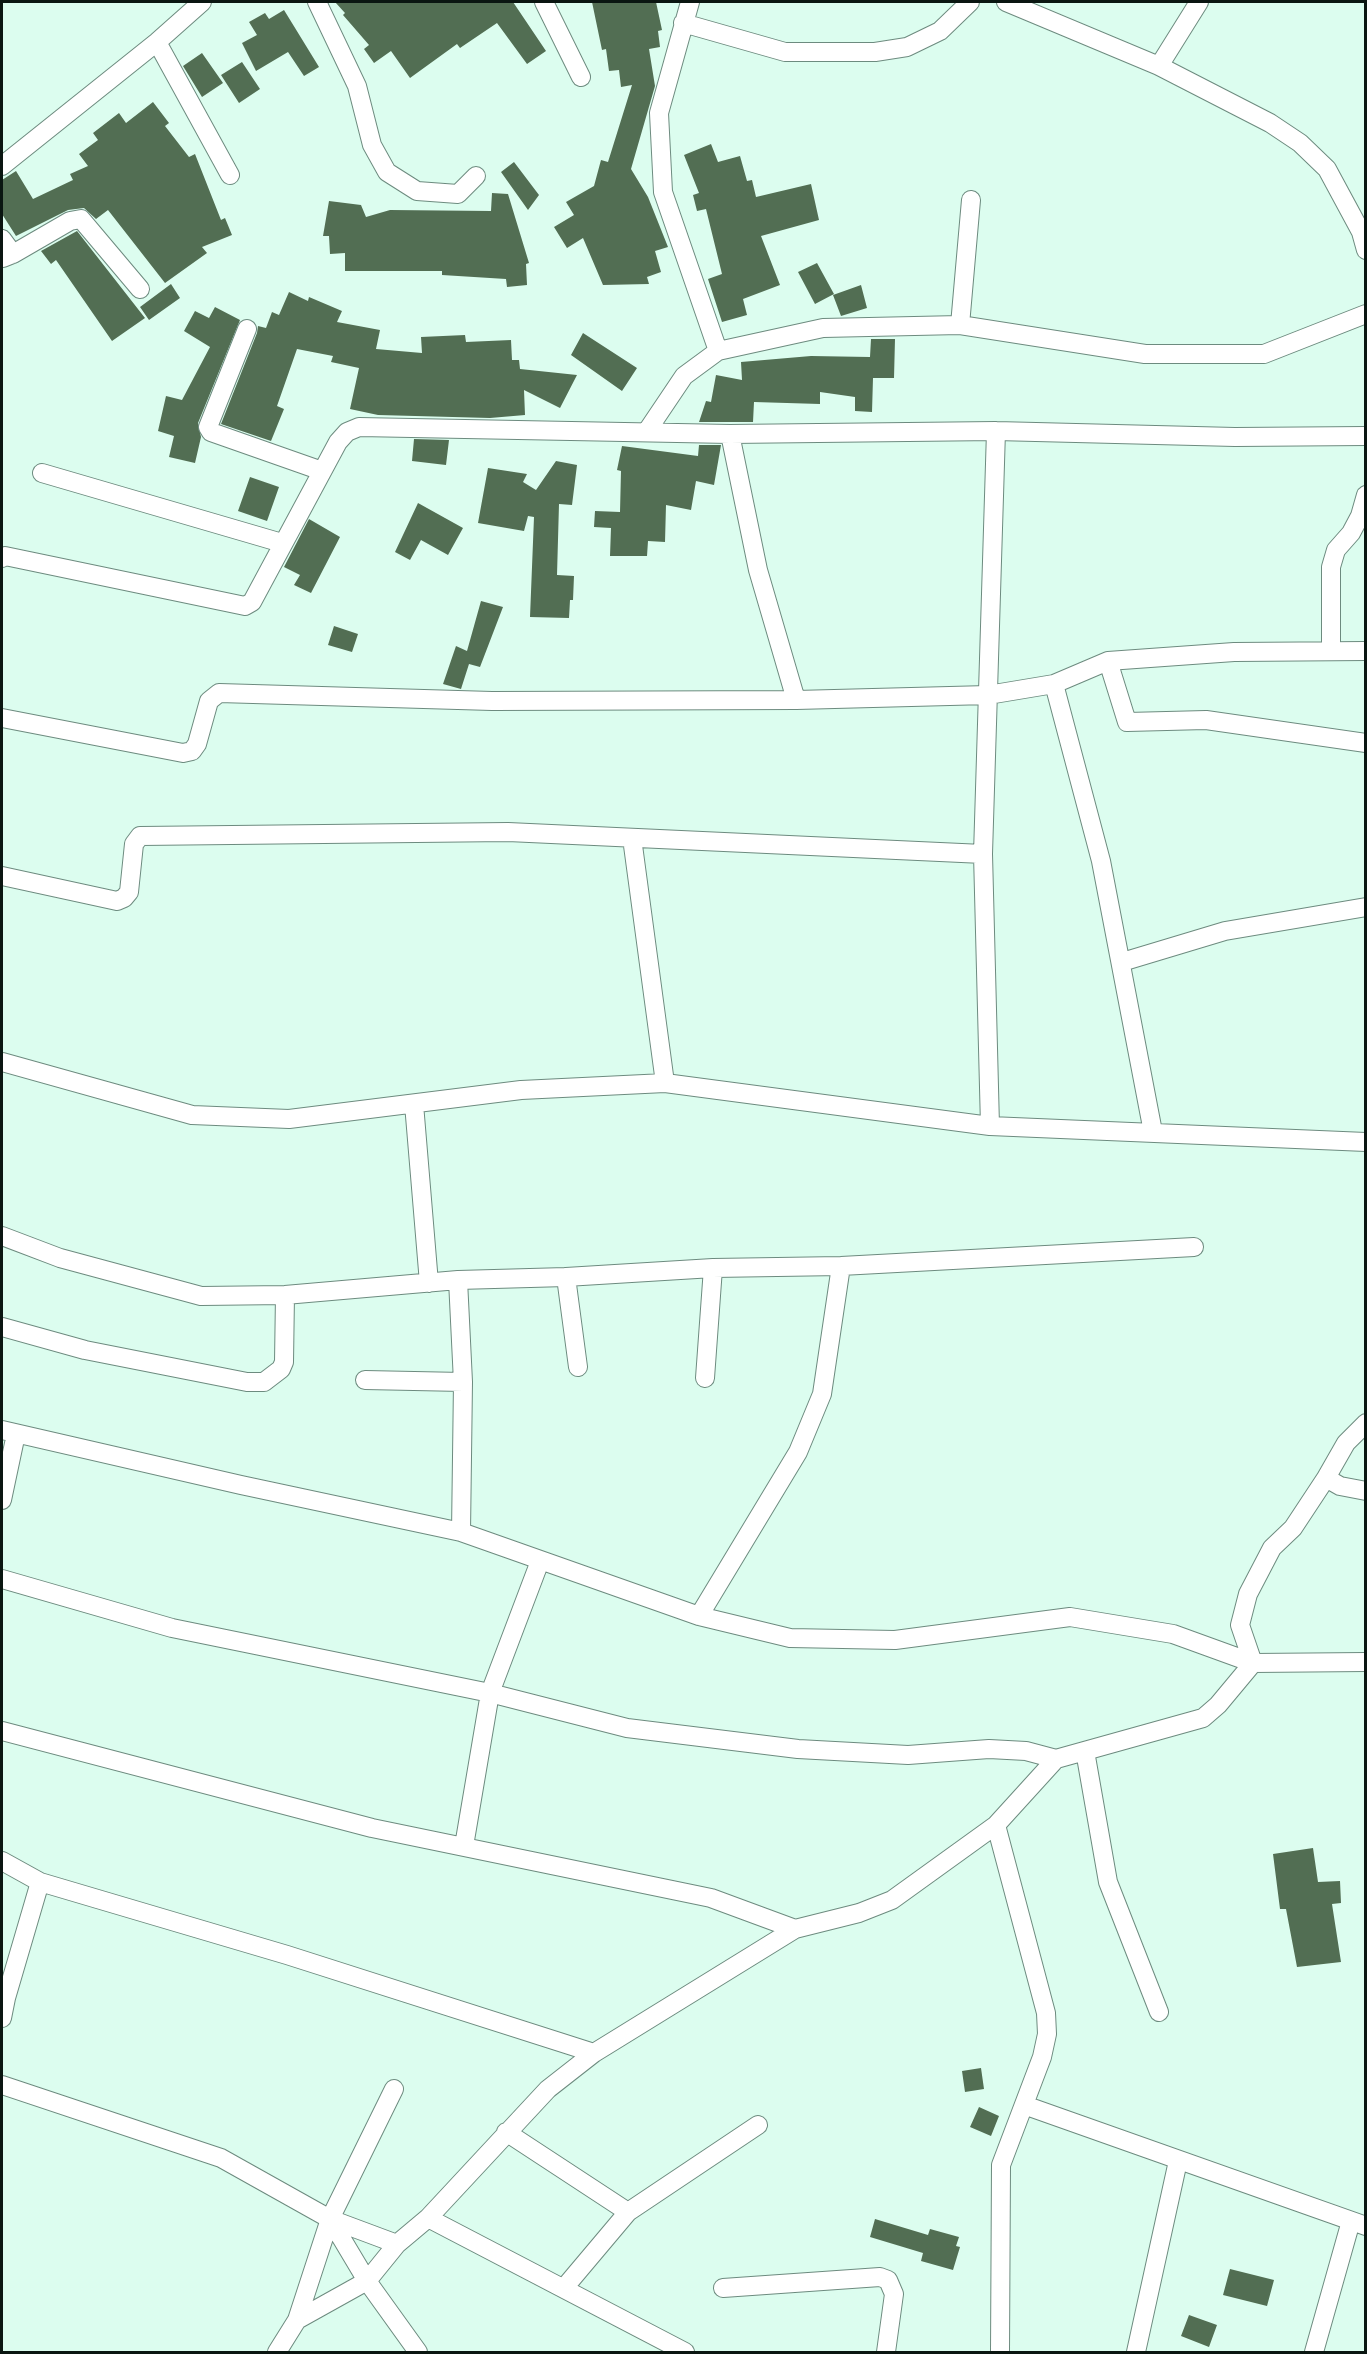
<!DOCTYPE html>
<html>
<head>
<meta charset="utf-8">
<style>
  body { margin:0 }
  #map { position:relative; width:1367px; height:2354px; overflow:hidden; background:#dcfdef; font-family:Georgia,serif }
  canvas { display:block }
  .frame { position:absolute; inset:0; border:3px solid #0a1611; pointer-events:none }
</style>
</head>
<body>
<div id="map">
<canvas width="1367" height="2354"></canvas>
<div class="frame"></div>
</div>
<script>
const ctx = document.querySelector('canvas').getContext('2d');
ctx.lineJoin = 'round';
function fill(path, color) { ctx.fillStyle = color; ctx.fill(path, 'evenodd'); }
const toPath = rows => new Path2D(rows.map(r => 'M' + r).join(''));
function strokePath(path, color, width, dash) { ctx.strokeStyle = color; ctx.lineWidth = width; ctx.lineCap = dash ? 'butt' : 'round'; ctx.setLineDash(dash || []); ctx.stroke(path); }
const building = toPath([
  [335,2,513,2,546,51,527,64,497,23,460,48,457,44,410,78,391,51,374,63,364,49,369,45,343,15,345,13],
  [592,2,656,2,662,30,658,31,660,47,649,49,655,86,631,169,648,197,668,247,655,251,661,272,647,277,649,284,603,285,583,238,567,248,554,227,574,215,566,202,594,186,601,160,608,162,632,85,621,87,619,70,609,71,606,49,602,50],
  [284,10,319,67,304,76,288,52,256,71,242,43,257,35,249,22,265,13,269,19],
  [202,53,223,83,202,97,183,66],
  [242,62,260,89,239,103,221,75],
  [153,102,169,123,165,126,189,157,195,154,221,220,225,218,232,235,202,247,207,253,165,283,108,210,96,219,84,208,68,210,16,236,2,214,2,180,16,171,33,199,73,180,70,174,88,166,79,154,98,140,93,133,119,113,126,123],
  [711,144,718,162,740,156,747,181,752,180,756,197,811,184,819,220,761,236,780,285,743,299,747,315,722,322,708,279,722,274,706,209,697,211,693,195,699,193,684,155],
  [514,162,539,195,528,210,501,172],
  [492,193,508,194,529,263,526,264,527,285,507,287,506,279,442,275,442,271,345,271,345,253,330,254,329,236,323,236,329,201,361,205,366,217,390,210,491,211],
  [77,231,145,318,112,341,56,260,51,264,41,251],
  [817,263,834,294,815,304,798,272],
  [171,284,180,298,149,320,140,307],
  [861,285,867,308,841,316,833,295],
  [289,292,308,301,309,297,342,311,337,322,380,330,376,349,422,353,421,337,465,335,466,342,511,340,512,360,519,360,520,369,577,375,560,408,524,390,525,415,490,418,378,415,350,409,359,368,331,362,333,356,297,349,277,406,284,409,271,441,221,424,257,333,258,326,266,328,272,312,279,315],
  [215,307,240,320,198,423,201,437,195,463,169,457,174,436,158,431,166,396,182,400,210,347,184,331,195,311,209,318],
  [583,333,637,368,622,391,571,355],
  [871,339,895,339,894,378,873,378,872,412,855,411,855,397,820,392,820,404,754,402,753,422,699,422,706,401,711,402,716,375,742,380,741,362,811,356,870,357],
  [414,439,449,440,446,465,412,461],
  [699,445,721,445,714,485,696,481,691,510,666,505,665,542,648,541,647,556,610,556,611,528,594,527,595,511,620,512,621,471,617,470,622,446,698,456],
  [556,461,577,465,572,505,559,504,557,575,574,576,573,600,570,600,569,618,530,617,534,517,528,516,524,531,478,523,488,468,527,474,523,482,536,490],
  [250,477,279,487,267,521,238,511],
  [418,503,463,528,448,555,421,540,410,560,395,552],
  [309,519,340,537,311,593,294,585,300,575,284,567],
  [481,601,503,607,480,667,469,664,461,689,443,684,456,646,467,651],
  [334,626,358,634,352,652,328,645],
  [1313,1848,1318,1882,1340,1881,1341,1903,1332,1904,1341,1962,1297,1967,1286,1909,1280,1909,1273,1854],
  [981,2068,984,2089,965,2092,962,2071],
  [979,2107,999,2116,991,2136,970,2127],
  [875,2219,928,2235,930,2229,959,2237,956,2246,960,2247,953,2270,921,2261,923,2253,870,2237],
  [1230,2269,1274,2280,1267,2306,1223,2295],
  [1189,2315,1217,2325,1209,2347,1181,2336]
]);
const street = toPath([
  [317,2,357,86,372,145,387,172,417,191,458,194,476,176],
  [544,2,581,77],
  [690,2,659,113,663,192,718,351],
  [1006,2,1159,66,1270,123,1300,143,1327,169,1361,232,1366,250],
  [683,23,785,52,875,52,907,47,940,31,970,2],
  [157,42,230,175],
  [1159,66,1199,2],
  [2,166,157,42,202,2],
  [2,239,13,254,3,258],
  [13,254,70,221,81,219,140,289],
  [960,325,971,200],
  [247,329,208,427,211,432,322,471],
  [647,431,684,376,718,351,823,328,960,325,1145,354,1264,354,1366,314],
  [730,434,758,570,796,700],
  [42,473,282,543],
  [2,558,5,556,245,606,252,602,338,442,347,432,359,427,730,434,996,431,1235,437,1366,436],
  [1331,650,1331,567,1336,550,1351,533,1360,516,1366,495],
  [1108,661,1127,722,1206,720,1366,743],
  [1054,684,1101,861,1153,1132],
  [2,718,183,753,192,751,197,744,209,701,219,693,492,701,796,700,988,695,1054,684,1108,661,1234,652,1366,651],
  [632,838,665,1083],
  [2,876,117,901,124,898,129,892,134,844,140,836,508,832,983,854],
  [1122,962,1225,931,1366,907],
  [2,1062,192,1115,289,1119,521,1090,665,1083,990,1126,1366,1142],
  [414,1104,429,1283],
  [990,1126,983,854,996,431],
  [2,1236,60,1258,201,1296,285,1295,458,1280,566,1277,713,1268,841,1266,1194,1247],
  [566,1277,578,1367],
  [458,1280,463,1382,461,1532],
  [2,1327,85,1350,247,1382,264,1382,281,1369,284,1362,285,1295],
  [705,1378,713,1268],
  [365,1380,463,1382],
  [1366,1423,1346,1443,1326,1478,1293,1528,1272,1548,1248,1594,1240,1625,1253,1663,1366,1662],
  [2,1430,241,1485,461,1532,699,1616,790,1638,895,1640,1070,1617,1173,1634,1253,1663,1218,1705,1203,1718,1056,1759,1026,1751,989,1749,908,1755,798,1749,627,1728,490,1693,172,1628,2,1579],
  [1326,1478,1340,1486,1366,1491],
  [2,1500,16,1434],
  [699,1616,798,1452,822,1394,841,1266],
  [2,1731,372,1828,711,1898,795,1929],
  [1085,1751,1108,1882,1159,2012],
  [996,1825,1046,2013,1047,2034,1042,2057,1001,2165,1000,2352],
  [464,1846,490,1693,540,1561],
  [2,1861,40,1882,287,1955,594,2053],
  [2,1996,6,1998,2,2018],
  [6,1998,40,1882],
  [2,2085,221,2158,330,2219,397,2244],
  [1024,2105,1366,2226],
  [506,2132,628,2212],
  [428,2218,685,2352],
  [330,2219,367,2281,418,2352],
  [564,2288,628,2212,758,2125],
  [723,2288,880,2277,888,2280,894,2294,886,2352],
  [297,2320,367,2281,397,2244,428,2218,548,2089,594,2053,795,1929,859,1913,892,1900,996,1825,1056,1759],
  [277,2352,297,2320,330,2219,394,2089],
  [1136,2352,1178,2161],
  [1314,2352,1351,2221]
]);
fill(building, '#526e53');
strokePath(street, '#6d8b7f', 20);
strokePath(street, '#fff', 18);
</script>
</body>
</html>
